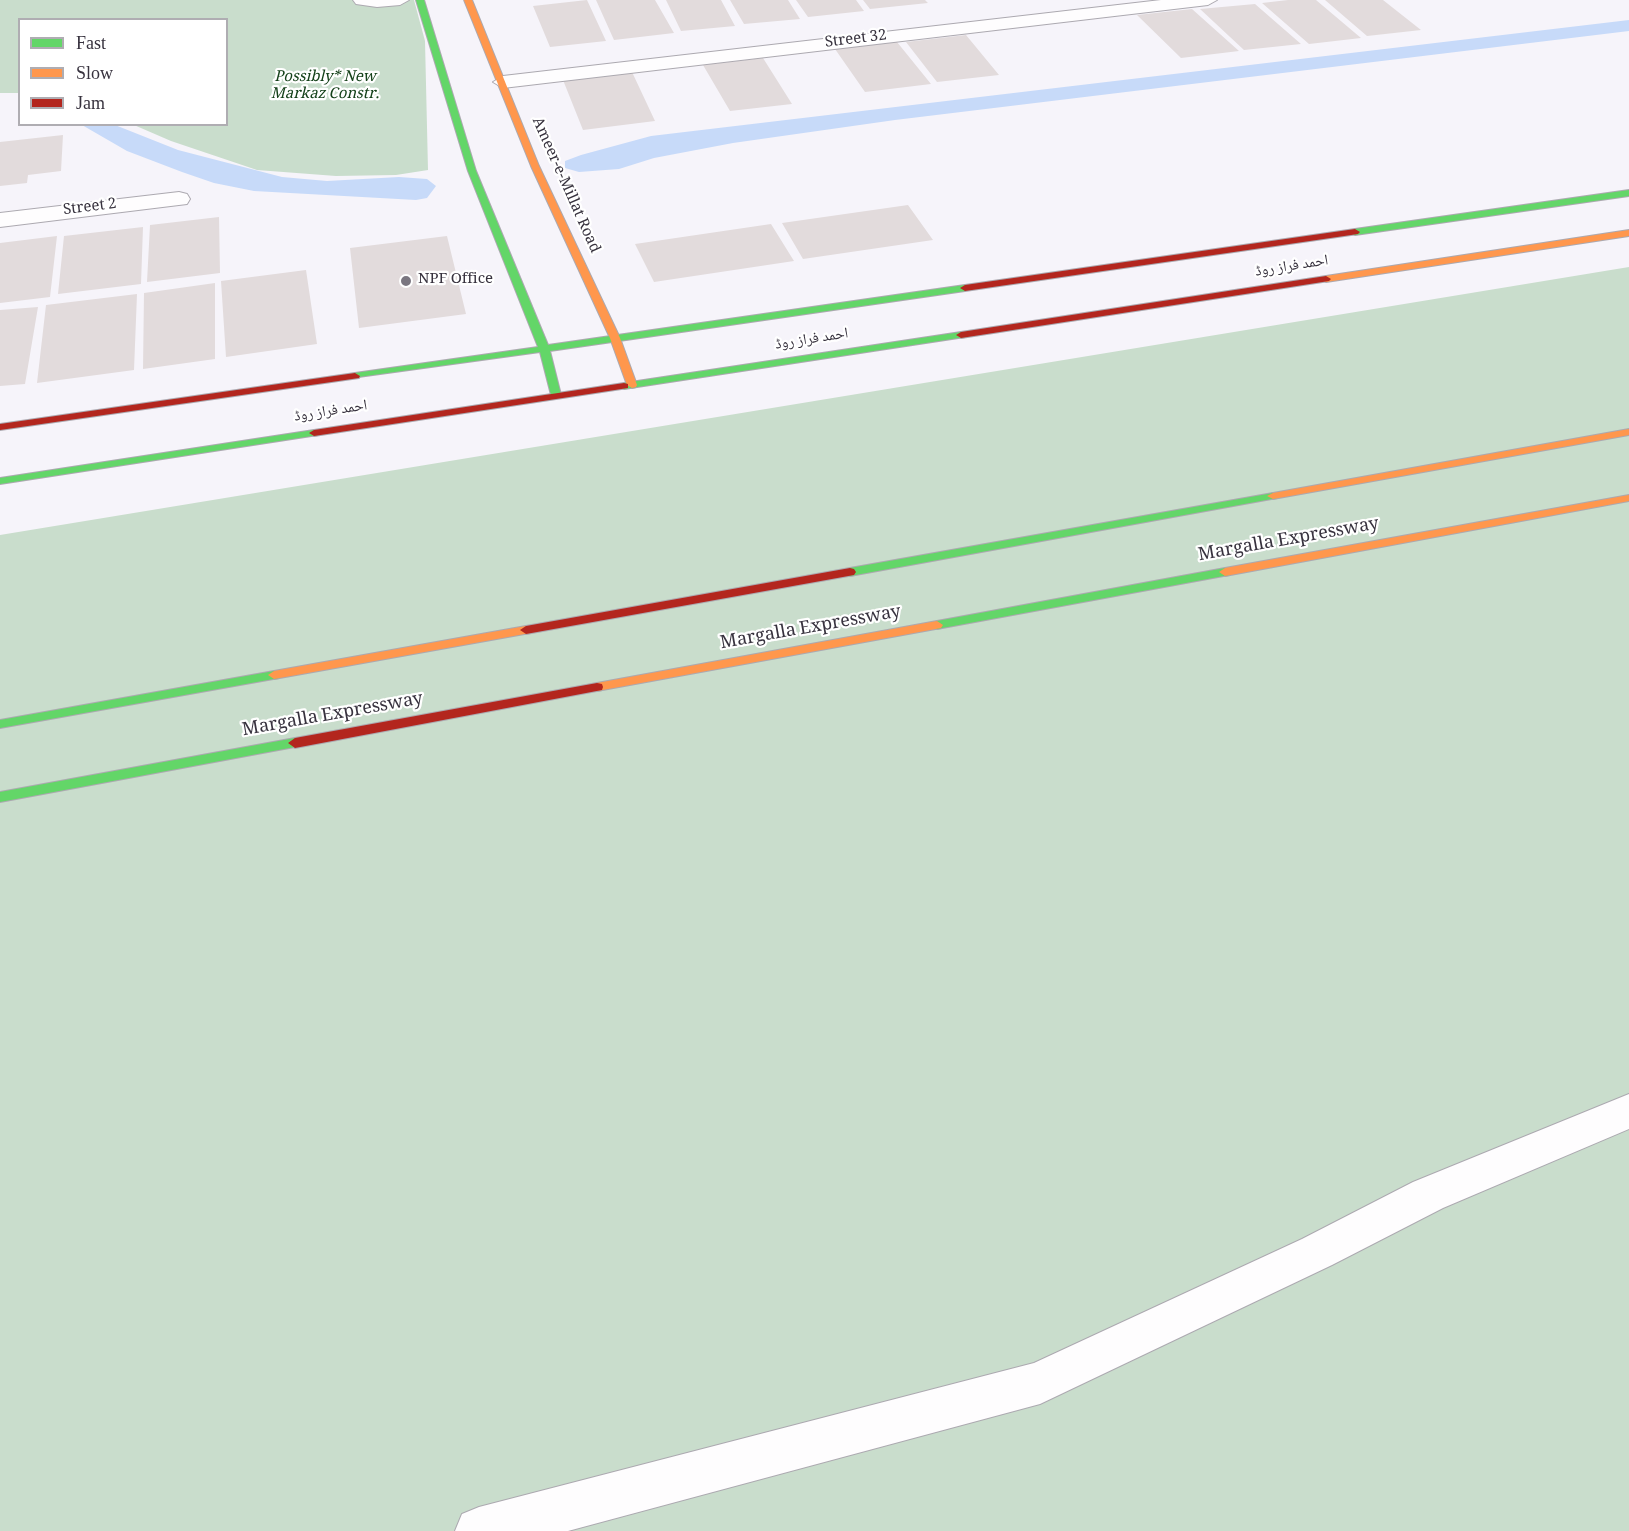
<!DOCTYPE html>
<html>
<head>
<meta charset="utf-8">
<style>
  body { margin:0 }
  #map { position:relative; width:1629px; height:1531px; overflow:hidden; background:#f6f4fa; font-family:Georgia,serif }
  canvas { display:block }
  .legend { position:absolute; left:18px; top:18px; width:210px; height:108px; box-sizing:border-box; background:#fff; border:2px solid #afadb2; margin:0; padding:8px 10px; list-style:none; font-size:18px; color:#37323e }
  .legend li { display:flex; align-items:center; gap:12px; height:30px }
  .legend b { width:30px; border:2px solid #afadb2 }
</style>
</head>
<body>
<div id="map">
<canvas width="1629" height="1531"></canvas>
<ul class="legend">
<li><b style="height:8px;background:#63d668"></b>Fast</li>
<li><b style="height:8px;background:#ff974d"></b>Slow</li>
<li><b style="height:8px;background:#b3261e"></b>Jam</li>
</ul>
</div>
<script>
const ctx = document.querySelector('canvas').getContext('2d');
ctx.lineJoin = 'round';
function fill(path, color) { ctx.fillStyle = color; ctx.fill(path, 'evenodd'); }
const toPath = rows => new Path2D(rows.map(r => 'M' + r).join(''));
function strokePath(path, color, width, dash) { ctx.strokeStyle = color; ctx.lineWidth = width; ctx.lineCap = dash ? 'butt' : 'round'; ctx.setLineDash(dash || []); ctx.stroke(path); }
function write(font, color, halo, rows, align = 'center') {
  ctx.font = font + ' Georgia,"Noto Naskh Arabic",serif'; ctx.lineWidth = 4.5; ctx.setLineDash([]); ctx.textBaseline = 'middle'; ctx.strokeStyle = halo; ctx.fillStyle = color; for (const [text, x, y, turn = 0] of rows) {
    ctx.save(); ctx.translate(x, y); ctx.rotate((+turn || 0) * Math.PI / 180); ctx.textAlign = isNaN(turn) ? turn : align; if (halo) ctx.strokeText(text, 0, 0); ctx.fillText(text, 0, 0); ctx.restore();
  }
}
const green = toPath([
  [0,0,414,0,425,41,428,170,396,175,336,176,257,170,171,141,134,125,226,124,226,20,20,20,19,93,0,93],
  [1629,267,1629,1531,0,1531,0,535]
]);
const water = toPath([
  [1629,20,1629,31,895,120,733,143,654,158,619,169,579,172,565,168,565,161,581,155,651,136],
  [82,125,115,125,178,150,282,177,327,181,399,177,427,179,436,186,427,198,416,200,254,191,214,183,182,172,127,151]
]);
const building = toPath([
  [587,0,606,41,550,47,533,6],
  [596,0,655,0,674,33,614,40],
  [666,0,721,0,735,26,681,31],
  [730,0,788,0,800,19,744,24],
  [796,0,856,0,864,11,808,17],
  [863,0,925,0,928,3,870,9],
  [1288,0,1316,0,1361,38,1309,44,1262,3],
  [1325,0,1383,0,1421,30,1367,36],
  [1255,4,1301,44,1244,50,1200,9],
  [1192,9,1239,51,1181,58,1137,15],
  [966,35,999,75,937,82,906,42],
  [897,42,931,84,865,92,835,49],
  [763,58,792,104,730,111,703,65],
  [632,72,655,121,583,130,563,80],
  [63,135,61,171,28,175,27,183,0,186,0,142],
  [908,205,933,240,803,259,782,223],
  [219,217,220,273,147,282,150,225],
  [771,224,794,261,654,282,635,244],
  [143,227,141,284,58,294,64,236],
  [57,236,50,297,0,303,0,243],
  [447,236,466,314,359,328,350,248],
  [306,270,317,344,226,357,221,281],
  [215,283,215,359,143,369,144,293],
  [137,294,134,370,37,383,46,305],
  [38,307,25,384,0,386,0,310]
]);
const street = toPath([
  [353,0,409,0,400,5,377,7,356,4,353,0],
  [1161,0,1217,0,1208,5,503,88,493,82,503,76,1161,0],
  [179,192,187,194,190,199,187,204,0,227,0,213,179,192],
  [1629,1094,1629,1129,1443,1208,1332,1265,1040,1404,568,1531,455,1531,462,1514,479,1507,1034,1363,1302,1239,1413,1182,1629,1094]
]);
const fast = toPath([
  [416,0,424,0,476,171,548,345,965,285,970,288,965,291,550,351,561,395,556,398,551,395,540,352,351,378,350,376,355,373,538,347,468,171,416,0],
  [1629,190,1629,196,1355,235,1350,232,1355,229,1629,190],
  [961,332,965,333,965,337,624,389,619,386,624,383,961,332],
  [314,430,318,431,318,435,0,484,0,478,314,430],
  [1273,493,1279,496,1277,498,850,576,844,572,850,568,1273,493],
  [1225,568,1229,569,1231,572,1229,575,937,629,931,625,937,621,1225,568],
  [274,671,279,672,280,675,279,678,0,728,0,720,274,671],
  [295,738,302,743,300,746,0,802,0,792,295,738]
]);
const slow = toPath([
  [464,0,472,0,539,166,620,338,637,385,636,387,632,388,627,385,610,338,531,166,464,0],
  [1629,230,1629,236,1326,282,1321,279,1326,276,1629,230],
  [1629,429,1629,435,1273,499,1267,496,1273,493,1629,429],
  [1629,495,1629,501,1225,576,1219,572,1225,568,1629,495],
  [937,621,943,625,941,628,597,691,591,687,597,683,937,621],
  [526,626,532,630,530,633,274,679,268,675,274,671,526,626]
]);
const jam = toPath([
  [1355,229,1360,232,1358,234,965,291,960,288,965,285,1355,229],
  [1326,276,1331,279,1329,281,961,338,956,335,961,332,1326,276],
  [355,373,360,376,359,378,0,430,0,424,355,373],
  [624,383,628,384,628,388,314,436,309,433,314,430,624,383],
  [850,568,854,569,856,572,854,575,526,634,520,630,526,626,850,568],
  [597,683,602,684,603,687,602,690,295,748,288,743,295,738,597,683]
]);
const markers = [
  [406,281,6,"#7a7680"]
];
const farStreetnames = [
  ["Street 32",856,41,-7],
  ["Ameer-e-Millat Road",564,186,66],
  ["Street 2",90,209,-7],
  ["احمد فراز روڈ",1292,268,-9],
  ["احمد فراز روڈ",812,341,-9],
  ["احمد فراز روڈ",331,413,-9]
];
const farParknames = [
  ["Possibly* New",325,79],
  ["Markaz Constr.",325,96]
];
const farPoinames = [
  ["NPF Office",418,281]
];
const streetNames = [
  ["Margalla Expressway",1289,542,-10],
  ["Margalla Expressway",811,630,-10],
  ["Margalla Expressway",333,717,-10]
];
fill(green, '#c9ddcc');
fill(water, '#c7daf9');
fill(building, '#e2dbdc');
strokePath(street, '#aca9b0', 2);
strokePath(fast, '#aca9b0', 2);
strokePath(slow, '#aca9b0', 2);
strokePath(jam, '#aca9b0', 2);
fill(street, '#fefdfe');
fill(fast, '#63d668');
fill(slow, '#ff974d');
fill(jam, '#b3261e');
for (const [x, y, r, color] of markers) { const dot = new Path2D(); dot.arc(x, y, r, 0, 2 * Math.PI); ctx.fillStyle = color; ctx.fill(dot); strokePath(dot, '#fff', 2); }
write('15px', '#37323e', '#fff', farStreetnames);
write('italic 15px', '#15421a', '#fff', farParknames);
write('15px', '#37323e', '#fff', farPoinames, 'left');
write('18px', '#37323e', '#fff', streetNames);
</script>
</body>
</html>
